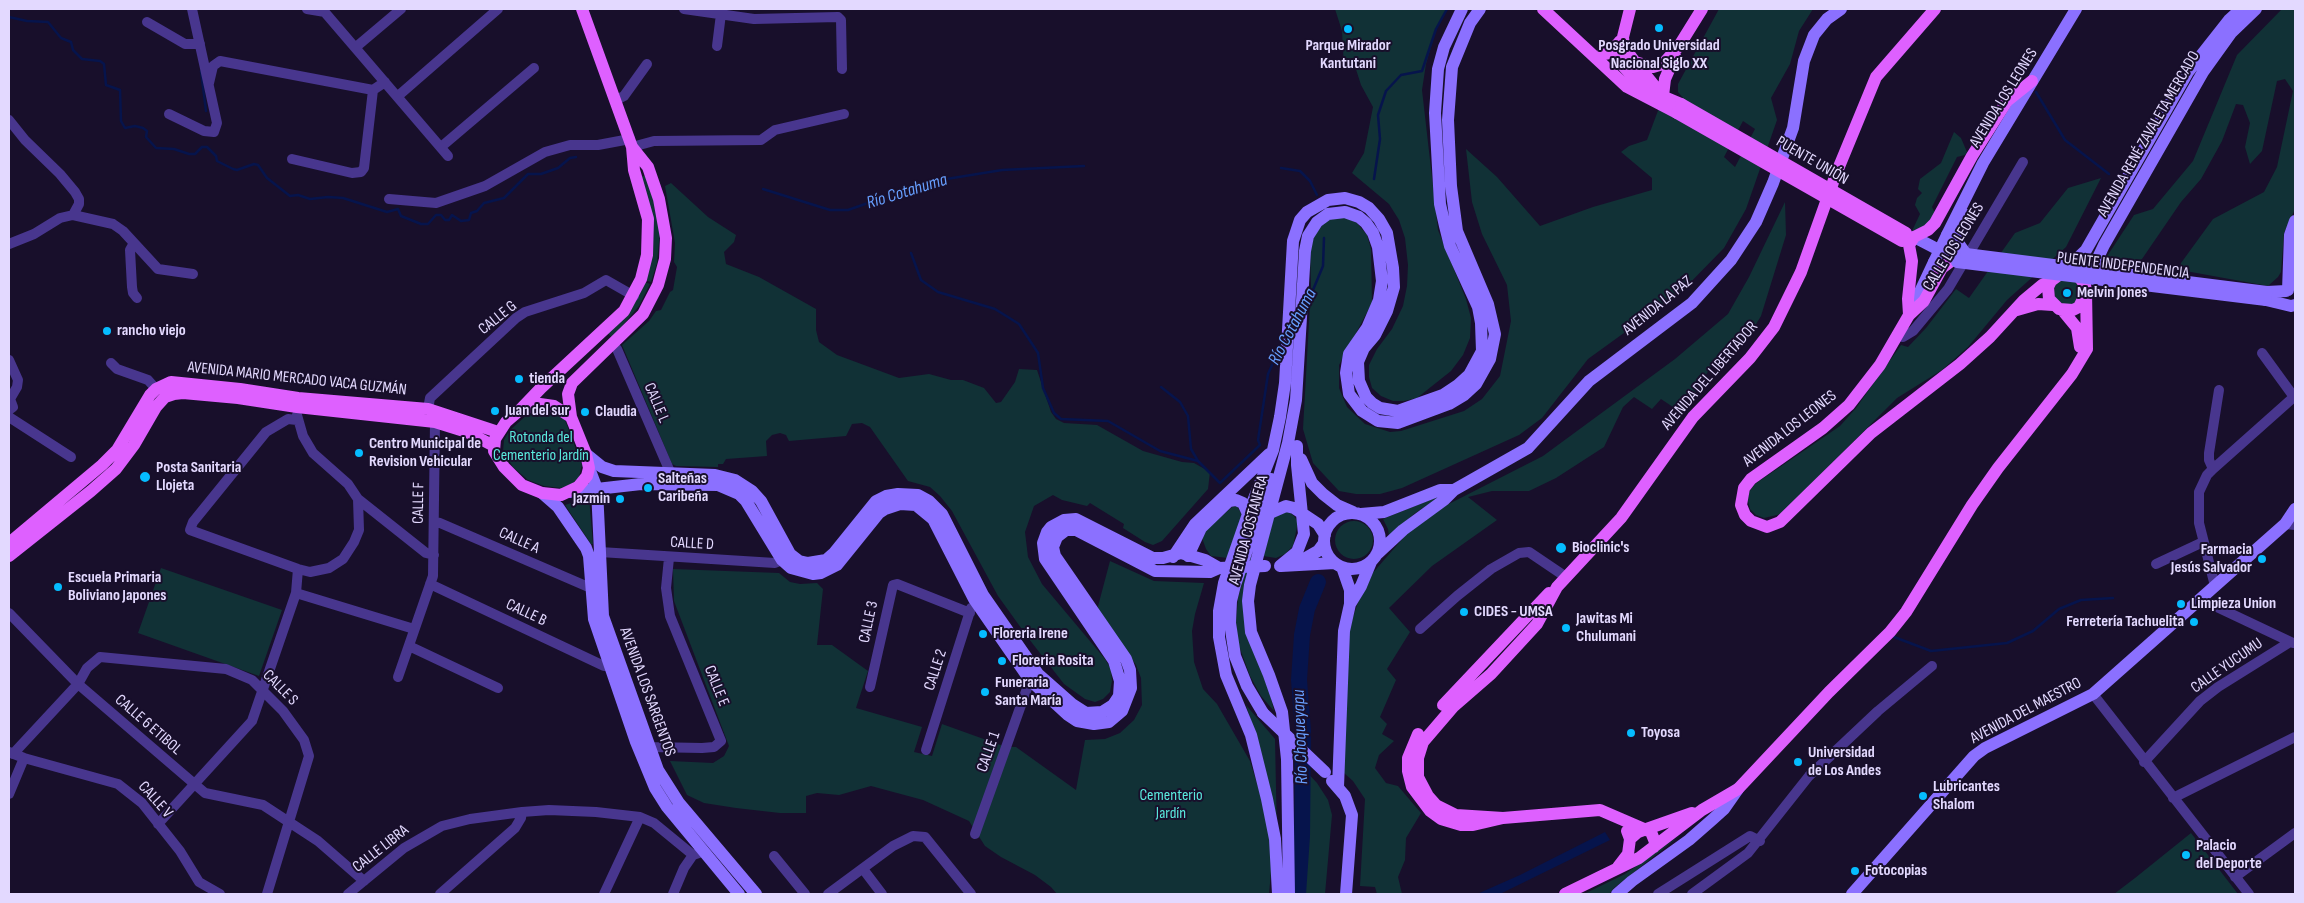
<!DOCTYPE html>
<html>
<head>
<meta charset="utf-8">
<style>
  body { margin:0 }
  #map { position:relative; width:2304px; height:903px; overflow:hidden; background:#180f2b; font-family:"Sofia Sans Condensed",sans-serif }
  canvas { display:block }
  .frame { position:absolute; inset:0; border:10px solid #e3d9ff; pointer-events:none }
</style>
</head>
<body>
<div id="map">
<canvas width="2304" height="903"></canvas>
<div class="frame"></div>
</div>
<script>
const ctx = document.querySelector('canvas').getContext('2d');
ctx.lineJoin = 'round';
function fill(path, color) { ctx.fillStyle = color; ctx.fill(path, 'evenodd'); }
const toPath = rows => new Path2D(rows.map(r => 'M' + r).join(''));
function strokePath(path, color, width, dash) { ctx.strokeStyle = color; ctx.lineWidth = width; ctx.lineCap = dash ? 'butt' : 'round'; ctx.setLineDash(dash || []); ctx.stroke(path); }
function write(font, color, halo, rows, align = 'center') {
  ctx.font = font + ' "Sofia Sans Condensed",sans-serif'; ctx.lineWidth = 4; ctx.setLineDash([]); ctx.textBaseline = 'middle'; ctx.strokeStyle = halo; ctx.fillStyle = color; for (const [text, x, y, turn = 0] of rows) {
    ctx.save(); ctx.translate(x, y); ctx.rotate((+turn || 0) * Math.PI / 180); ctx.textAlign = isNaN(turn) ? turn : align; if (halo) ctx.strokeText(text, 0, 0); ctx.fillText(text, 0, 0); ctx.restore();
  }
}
const green = toPath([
  [1335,9,1447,9,1437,27,1426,64,1422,90,1438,230,1466,299,1471,318,1470,338,1463,355,1451,371,1417,398,1404,401,1393,401,1381,396,1372,388,1369,377,1369,365,1377,349,1392,329,1403,306,1407,286,1408,265,1405,238,1399,220,1389,204,1352,173,1364,153,1373,107,1361,85,1353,60,1344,68,1342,31],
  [1719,9,1813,9,1799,31,1790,64,1771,98,1777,120,1746,209,1724,248,1682,291,1588,359,1542,418,1519,435,1402,488,1380,494,1356,494,1339,491,1313,463,1303,429,1311,286,1310,251,1314,236,1330,215,1343,216,1357,223,1367,235,1371,249,1372,303,1339,365,1339,388,1347,407,1365,424,1390,432,1401,431,1464,411,1482,399,1500,376,1511,321,1507,285,1482,234,1472,202,1466,149,1497,177,1540,226,1593,207,1652,190,1652,178,1621,152,1629,146,1647,140,1659,108,1684,99,1678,92,1678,84],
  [1743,121,1755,129,1735,167,1724,157],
  [2282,9,2295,9,2295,209,2284,233,2281,272,2278,277,2268,286,2180,270,2181,263,2213,219,2264,192,2277,167,2293,91,2285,79,2277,81,2262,151,2250,164,2245,147,2250,123,2243,105,2236,104,2222,141,2201,179,2181,202,2142,259,2128,267,2102,264,2134,215,2153,209,2193,161,2237,55],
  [1954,132,1961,138,1967,152,1965,155,1957,157,1932,207,1935,213,1929,225,1912,231,1920,214,1915,205,1917,198,1922,193,1918,189,1920,179,1941,163],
  [647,175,654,199,660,231,657,263,651,282,645,280,640,177],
  [2101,178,2066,247,2007,300,1968,347,1942,370,1897,398,1781,514,1764,518,1756,515,1750,509,1748,501,1749,492,1755,484,1840,426,1856,408,1901,345,1908,347,1926,328,1956,289,1969,298,2015,233,2040,223,2068,188],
  [671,183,708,217,736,235,734,242,724,252,726,264,759,277,816,309,816,330,819,342,837,355,899,378,929,374,951,380,963,380,984,388,996,403,1001,402,1015,382,1019,369,1037,370,1051,412,1056,419,1064,423,1097,425,1143,451,1182,462,1194,463,1210,472,1208,489,1162,541,1153,545,1145,542,1123,528,1124,524,1090,503,1087,506,1062,500,1053,495,1034,506,1025,532,1028,557,1042,584,1105,659,1111,669,1112,681,1110,692,1103,699,1095,702,1085,699,1064,684,1029,639,998,596,952,511,940,496,930,487,908,481,870,427,862,423,852,424,846,436,789,441,786,435,780,433,772,435,766,441,767,456,726,459,723,464,718,464,718,467,676,466,672,464,622,345,649,321,656,311,661,310,670,292,673,290,677,267,674,262,675,243,665,186],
  [1785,202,1786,235,1761,316,1753,329,1714,362,1682,413,1661,399,1652,409,1634,397,1623,407,1604,447,1556,478,1529,491,1492,491,1468,497,1497,520,1432,566,1389,608,1410,632,1387,669,1396,680,1380,717,1387,724,1382,734,1394,741,1379,755,1375,768,1386,783,1398,786,1421,813,1406,838,1405,860,1398,877,1402,894,1377,894,1375,887,1360,886,1365,799,1353,781,1344,773,1348,633,1357,605,1371,575,1411,529,1439,509,1543,456,1675,359,1728,314,1749,277],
  '2054 292a13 13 0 1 1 26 0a13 13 0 1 1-26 0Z',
  [645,282,650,284,639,306,612,338,608,333],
  [549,410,565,420,582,465,579,477,572,484,561,488,544,486,528,480,513,467,503,451,504,440,509,431,529,413],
  [1442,495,1414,514,1389,536,1388,529,1383,519],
  [589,497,593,544,591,544,565,505],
  [1237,506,1242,515,1228,558,1211,556,1206,549,1202,538,1206,530,1232,507],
  [1288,511,1294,516,1298,522,1293,546,1285,554,1276,558,1263,556,1274,517],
  '1335 540a19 19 0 1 1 38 0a19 19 0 1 1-38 0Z',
  [1250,555,1253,558,1245,585,1274,711,1261,696,1250,676,1238,643,1236,622,1238,598],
  [1110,561,1154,581,1204,583,1195,614,1192,631,1194,662,1203,689,1217,704,1250,761,1267,816,1272,861,1269,894,1057,894,1051,887,1035,875,1001,857,985,846,969,821,923,800,871,786,839,795,817,793,806,796,806,813,780,813,736,808,704,803,687,795,670,761,713,763,724,756,729,746,674,601,673,569,779,573,790,582,800,584,817,583,823,589,817,645,832,645,868,671,856,708,922,727,914,752,932,756,942,724,1006,747,1016,747,1076,790,1085,740,1105,739,1120,733,1134,720,1142,705,1141,678,1136,665,1097,610],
  [161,568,282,610,259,676,138,633],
  [1246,705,1275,739,1277,838,1258,743],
  [1303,768,1317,783,1328,800,1332,815,1325,894,1298,894,1304,840],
  [2191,833,2238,894,2114,894,2135,878],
  [1681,835,1614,888,1609,894,1584,894,1625,874]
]);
const water = toPath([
  [1605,832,1610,840,1500,894,1477,894,1520,875]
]);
const stream = toPath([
  [9,17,27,21,48,22,61,38,71,42,73,50,82,59,100,61,104,64,106,85,120,90,121,121,125,128,135,126,143,128,147,131,146,137,156,148,174,149,189,154,195,154,202,147,207,147,216,156,217,161,233,169,237,170,254,164,258,165,267,178,290,196,298,195,310,199,328,197,343,198,387,212,398,209,401,216,421,224,428,224,436,215,441,215,445,220,449,220,452,215,461,221,469,220,471,213,477,211,484,203,504,198,528,174,541,174,558,168,570,158,576,157],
  [201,71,206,111],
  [2036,92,2065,140,2109,174],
  [1281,168,1300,171,1310,181,1317,195],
  [1374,179,1380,139,1378,115,1386,91,1401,75,1422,71,1436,29,1447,9],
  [763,189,830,210,848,210,928,182,1002,170,1084,166],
  [911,253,921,280,938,292,995,309,1019,324,1038,353,1043,388,1054,413,1061,419,1108,421,1160,451,1198,461,1220,483,1260,445,1258,440,1268,374,1282,343],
  [1308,302,1323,266,1324,238],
  [1161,387,1180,402,1188,416,1191,449,1198,461],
  [1894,637,1931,651,2007,643,2033,631,2059,609,2081,600,2113,598]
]);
const river = toPath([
  [1298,894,1302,836,1303,731,1299,680,1302,635,1307,609,1318,582]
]);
const street = toPath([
  [307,9,325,12],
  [322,9,448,156],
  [684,9,754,19,838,17,841,20,842,69],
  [147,22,185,44,200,44],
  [717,46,721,14],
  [356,47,401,9],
  [209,83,213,66,220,61,373,90,385,82],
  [398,96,498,9],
  [616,100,624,96,647,64],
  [169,114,204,131,214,132,217,123,192,9],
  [9,120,25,140,60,174,75,192,79,199,79,204,73,215],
  [441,147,534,68],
  [632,147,654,141,761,140,775,130,844,114],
  [292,159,352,173,361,172,364,168,373,90],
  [389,199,436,203,485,186,545,152,570,145,598,145,630,139],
  [134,243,130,250,132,287,133,293,137,298],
  [9,244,34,234,60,218,73,215,113,224,123,231,158,269,193,274],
  [1898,335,1903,337,1913,331,1948,289,2023,162],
  [612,344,617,349,671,474],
  [2262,353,2294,397],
  [9,360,18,380,17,387,10,399,13,407,9,410],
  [111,363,117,369,148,380,156,389],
  [428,409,430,398,516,318,525,312,584,293,606,280,634,296],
  [297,415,303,436,313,453,348,484,358,499,426,553,434,555],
  [9,417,71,457],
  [297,420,288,419,266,432,193,522,190,530,298,569,310,572,329,568,343,559,354,542,359,530,358,499],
  [2213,469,2209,460,2209,453,2219,390],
  [434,522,440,523,586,586,591,587],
  [2285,524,2295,525],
  [600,552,775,563,782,560],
  [2156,564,2203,542],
  [430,584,604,666,610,665],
  [2215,586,2199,523,2199,492,2207,475,2213,469,2295,396],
  [296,593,414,629],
  [2202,600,2293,643],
  [9,613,78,684,205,793,263,805,318,841,364,881],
  [1420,629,1457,596,1491,569,1519,553,1529,552,1566,577],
  [409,646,498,688],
  [398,677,433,576,435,422],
  [870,687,893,585,897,584,970,613],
  [2093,694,2249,894],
  [644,745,649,747,702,748,714,747,721,741,670,616,666,588,669,558],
  [926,750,971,608],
  [9,752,24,758,118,784,142,803,180,851,199,882,220,894],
  [13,754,78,684,87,668,100,657,226,669,252,680,283,711,304,740,309,756,267,894],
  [2144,762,2200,701,2218,687,2290,642],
  [9,794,24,758],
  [2173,798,2295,737],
  [158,824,252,721,296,593,298,569],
  [975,834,1030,680],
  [774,856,805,894],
  [863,869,882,894],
  [2235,877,2295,833],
  [348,894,404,848,442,826,470,819,522,812,549,810,596,812,640,817,654,823,693,855],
  [440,894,515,828,521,818,522,812],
  [604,894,640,817],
  [673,894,684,868,693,855,699,853],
  [828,894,893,846,913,836,925,837,971,894],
  [1658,894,1750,836,1760,841],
  [1692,894,1748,853,1809,776,1878,711,1932,666]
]);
const secondary = toPath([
  [1947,235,1983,163,2076,9],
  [1914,237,1939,250,1966,254],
  [1966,254,1956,240,1967,215],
  [2063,272,2086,250,2188,72,2229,20,2241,9],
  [2088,279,2104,245,2203,72,2231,33,2256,9],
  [2288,290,2290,235,2295,221],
  [2267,292,2286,291],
  [2266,300,2291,306,2295,305],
  [1909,315,1934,262],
  [586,454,602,467,614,471,715,475,735,480,752,491,761,501,790,554,799,561,808,563,826,560,834,553,876,501,886,496,898,494,918,495,929,501,942,514,983,595,1038,674,1072,704,1086,713,1102,712,1113,705,1119,696,1120,681,1114,661,1045,559,1043,543,1047,532,1051,527,1064,520,1076,519,1153,558,1163,558,1181,553,1205,560,1219,568],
  [1301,459,1312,483,1323,494,1337,505,1353,512],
  [589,468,597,489,603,616,658,770,679,803,756,894],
  [570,492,641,484,718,485,739,494,746,501,782,560,791,568,813,574,821,573,837,565,879,513,885,509,900,504,916,505,933,519,974,599,1030,680,1068,715,1077,721,1094,724,1109,722,1122,711,1131,688,1130,670,1126,659,1055,556,1053,547,1057,537,1066,530,1076,530,1155,571,1210,572,1219,568],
  [542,493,558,507,586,548,589,556,594,619,636,742,655,788,667,807,739,894],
  [1270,513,1286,506,1294,508,1318,524,1325,535],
  '1324 541a28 28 0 1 1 56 0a28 28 0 1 1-56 0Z',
  [1361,514,1384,512,1440,490,1454,490],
  [1376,555,1403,530,1444,500,1454,490,1528,448,1589,381,1692,303,1731,260,1756,222,1773,183,1793,128,1804,61,1814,35,1827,19,1841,9],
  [1188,556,1201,528,1229,501,1236,500,1243,503,1248,514],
  [1173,557,1195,524,1269,454],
  [1297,563,1318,551,1324,543],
  [1280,566,1297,552,1304,534,1297,465,1297,446],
  [1281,566,1335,563],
  [1342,567,1350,590,1350,604],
  [1263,713,1247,686,1235,656,1230,623,1231,601,1235,585,1271,479],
  [1332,781,1345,796,1352,815,1346,894],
  [1338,787,1344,631,1350,604,1361,586,1371,562],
  [1278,894,1275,839,1267,799,1251,735,1226,675,1219,637,1219,611,1224,583,1248,514,1273,450,1280,417,1285,383,1293,241,1300,220,1307,212,1328,200,1345,198,1359,202,1369,208,1379,219,1387,233,1393,268,1394,287,1387,311,1375,335,1364,348,1358,362,1359,381,1366,397,1372,403,1380,408,1398,411,1443,395,1458,385,1469,375,1482,351,1481,323,1478,307,1450,246,1445,226,1440,204,1435,113,1438,69,1444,47,1462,9],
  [1289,894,1287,759,1282,712,1269,675,1251,632,1248,601,1250,585,1288,443,1296,400,1305,251,1308,236,1317,222,1328,214,1345,212,1359,217,1366,223,1373,233,1378,247,1382,281,1379,300,1367,328,1349,354,1346,373,1349,394,1362,411,1378,421,1398,423,1449,404,1464,395,1476,384,1490,359,1495,334,1488,304,1457,231,1451,186,1448,120,1452,67,1470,23,1480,9],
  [1617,894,1632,881,1689,840,1713,819,1724,809,1738,789],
  [1852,894,1974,756,1985,748,2093,694,2285,524,2295,509]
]);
const primary = toPath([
  [1543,9,1627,87,1677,113],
  [1630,9,1623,37,1624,47,1635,62,1653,67,1663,64,1679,46,1702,9],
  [1618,45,1618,55,1623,66,1649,94],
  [1601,55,1610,53,1620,41],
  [1636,63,1661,94],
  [1643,88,1681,104],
  [1663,96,1665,79,1675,56],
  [1950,262,1942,268,1924,301,1909,315,1880,365,1849,405,1823,428,1751,479,1744,488,1741,505,1745,515,1751,521,1767,527,1780,522,1871,433,1960,364,1990,337,2024,300,2042,285,2051,281],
  [2017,310,2038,304,2053,305],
  [2063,311,2077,328,2080,347],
  [1909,315,1908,299,1912,261,1909,245,1914,237,1928,230,1935,223,1972,156,2007,101,2032,81],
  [540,404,554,406,571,417,586,454,589,468,587,476,578,487,561,495,542,493,522,485,504,467,494,451,495,439,506,422,520,410,540,404],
  [520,410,541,388,624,311,641,279,647,255,648,219,634,170,632,147,582,9],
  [571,417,568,394,572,383,643,314,658,285,665,259,666,238,659,199,648,167,632,147],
  [9,543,102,465,117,450,150,395,156,389,171,382,240,389,298,398,428,409,498,432],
  [9,556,91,491,116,469,134,445,156,407,165,397,174,394,183,393,238,398,297,407,435,422,467,432,494,446],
  [1443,705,1549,593],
  [1418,734,1408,758,1408,771,1412,787,1430,811,1441,819,1461,825,1473,825,1503,818,1600,810,1651,832,1655,842,1654,847],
  [1503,818,1456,815,1436,805,1428,796,1418,777,1418,758,1423,742,1453,707,1491,674,1537,624,1557,587,1621,518,1693,417,1750,358,1774,327,1801,272,1836,174,1876,77,1935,9],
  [1630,839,1638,832,1692,813],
  [1618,867,1628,854,1630,839,1627,831],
  [1565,894,1639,858,1702,810,1738,789,1829,692,1890,632,1906,612,1972,505,1998,468,2072,374,2087,349,2086,291,2085,285,2079,277,2069,273,2059,275,2051,281,2048,287,2049,299,2059,309,2073,310,2079,307,2085,295]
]);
const secondaryBridge = toPath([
  [1966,254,2267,292],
  [1934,262,1947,235],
  [1957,262,2266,300],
  [1219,568,1265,566],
  [1263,713,1325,772]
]);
const primaryBridge = toPath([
  [1681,104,1906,233],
  [1677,113,1902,241]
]);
const markers = [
  [1659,28,5,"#05bcff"],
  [1348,29,5,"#05bcff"],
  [2067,293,5,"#05bcff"],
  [107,331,5,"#05bcff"],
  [519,379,5,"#05bcff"],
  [495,411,5,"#05bcff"],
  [585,412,5,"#05bcff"],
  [359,453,5,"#05bcff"],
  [145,477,6,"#05bcff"],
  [648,488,5,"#05bcff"],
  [620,499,5,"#05bcff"],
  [1561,548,6,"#05bcff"],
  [2262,559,5,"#05bcff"],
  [58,587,5,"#05bcff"],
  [2181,604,5,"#05bcff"],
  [1464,612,5,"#05bcff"],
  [2194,622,5,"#05bcff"],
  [1566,628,5,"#05bcff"],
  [983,634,5,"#05bcff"],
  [1002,661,5,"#05bcff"],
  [985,692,5,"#05bcff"],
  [1631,733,5,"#05bcff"],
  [1798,762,5,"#05bcff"],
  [1923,796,5,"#05bcff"],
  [2186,855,5,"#05bcff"],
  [1855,871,5,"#05bcff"]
];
const poiNames = [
  ["Parque Mirador",1348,46,"center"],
  ["Kantutani",1348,64,"center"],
  ["Posgrado Universidad",1659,46,"center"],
  ["Nacional Siglo XX",1659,64,"center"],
  ["Melvin Jones",2077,293],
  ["rancho viejo",117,331],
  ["tienda",529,379],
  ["Juan del sur",505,411],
  ["Claudia",595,412],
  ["Centro Municipal de",369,444],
  ["Revision Vehicular",369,462],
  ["Posta Sanitaria",156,468],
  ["Llojeta",156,486],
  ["Salteñas",658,479],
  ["Caribeña",658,497],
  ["Jazmin",610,499,"right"],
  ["Bioclinic's",1572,548],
  ["Farmacia",2252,550,"right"],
  ["Jesús Salvador",2252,568,"right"],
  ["Escuela Primaria",68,578],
  ["Boliviano Japones",68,596],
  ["Limpieza Union",2191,604],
  ["CIDES - UMSA",1474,612],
  ["Jawitas Mi",1576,619],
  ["Chulumani",1576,637],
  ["Ferretería Tachuelita",2184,622,"right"],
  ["Floreria Irene",993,634],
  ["Floreria Rosita",1012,661],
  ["Funeraria",995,683],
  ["Santa María",995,701],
  ["Toyosa",1641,733],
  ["Universidad",1808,753],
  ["de Los Andes",1808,771],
  ["Lubricantes",1933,787],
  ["Shalom",1933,805],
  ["Palacio",2196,846],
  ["del Deporte",2196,864],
  ["Fotocopias",1865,871]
];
const streetNames = [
  ["AVENIDA LOS LEONES",2004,98,-58],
  ["AVENIDA RENÉ ZAVALETA MERCADO",2149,134,-60],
  ["PUENTE UNIÓN",1812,161,30],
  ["CALLE LOS LEONES",1954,247,-58],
  ["PUENTE INDEPENDENCIA",2123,266,7],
  ["AVENIDA LA PAZ",1658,306,-39],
  ["CALLE G",498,318,-39],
  ["AVENIDA DEL LIBERTADOR",1710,376,-49],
  ["AVENIDA MARIO MERCADO VACA GUZMÁN",297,379,6],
  ["CALLE L",656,403,67],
  ["AVENIDA LOS LEONES",1790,429,-38],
  ["CALLE F",419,503,-89],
  ["AVENIDA COSTANERA",1249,530,-75],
  ["CALLE A",519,541,24],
  ["CALLE D",692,544,3],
  ["CALLE B",526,613,25],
  ["CALLE 3",869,622,-78],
  ["CALLE YUCUMU",2227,666,-35],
  ["CALLE 2",936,670,-72],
  ["CALLE E",716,686,68],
  ["CALLE S",280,688,45],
  ["AVENIDA LOS SARGENTOS",647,692,70],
  ["AVENIDA DEL MAESTRO",2026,711,-28],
  ["CALLE 6 ETIBOL",148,725,41],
  ["CALLE 1",989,752,-71],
  ["CALLE V",155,800,48],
  ["CALLE LIBRA",381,849,-38]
];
const parkNames = [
  ["Rotonda del",541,438],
  ["Cementerio Jardín",541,456],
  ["Cementerio",1171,796],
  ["Jardín",1171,814]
];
const waterNames = [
  ["Río Cotahuma",907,192,-17],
  ["Río Cotahuma",1293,327,-62],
  ["Río Choqueyapu",1301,737,-92]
];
fill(green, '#113136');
fill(water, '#06144c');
strokePath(stream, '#06144c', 2.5);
strokePath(river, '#06144c', 16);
strokePath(street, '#48368e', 10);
strokePath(secondary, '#8b70ff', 12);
strokePath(primary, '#de60ff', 12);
strokePath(secondaryBridge, '#8b70ff', 12);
strokePath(primaryBridge, '#de60ff', 12);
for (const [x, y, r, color] of markers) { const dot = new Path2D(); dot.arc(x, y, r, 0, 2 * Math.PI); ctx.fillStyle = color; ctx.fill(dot); strokePath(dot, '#180f2b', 2); }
write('bold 16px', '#e3d9ff', '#180f2b', poiNames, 'left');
write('16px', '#e3d9ff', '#180f2b', streetNames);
write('16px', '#5aeade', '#180f2b', parkNames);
write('italic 18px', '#679fff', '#180f2b', waterNames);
</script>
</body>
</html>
